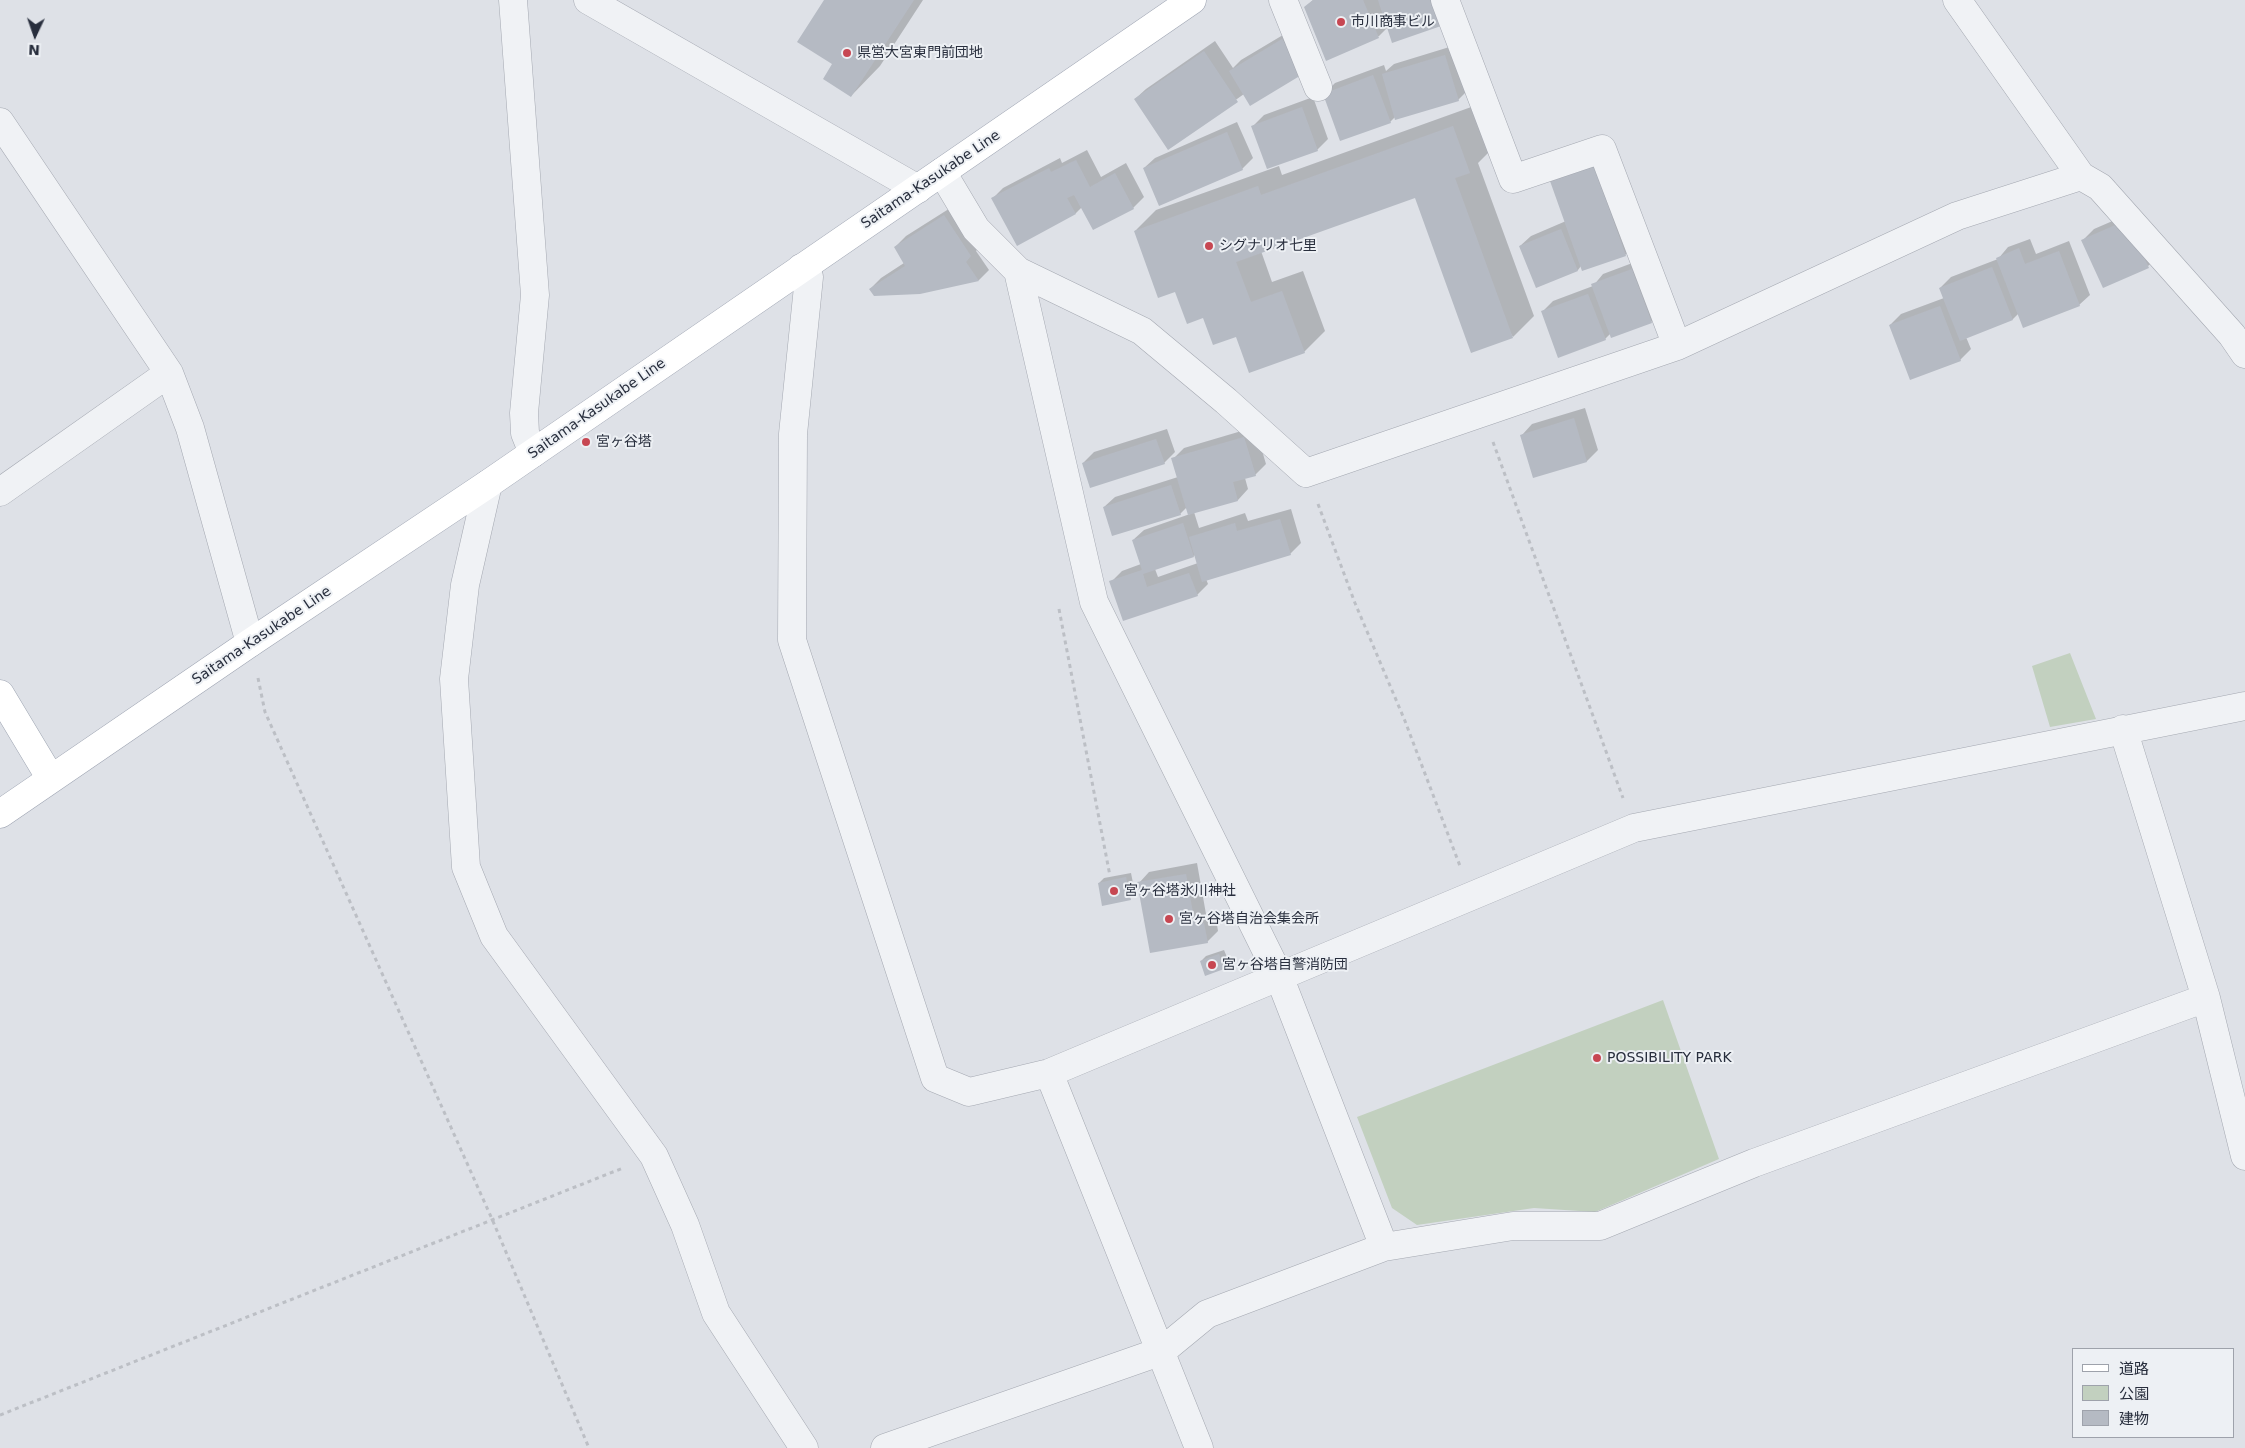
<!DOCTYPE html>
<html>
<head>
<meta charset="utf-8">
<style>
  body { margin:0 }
  #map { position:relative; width:2245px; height:1448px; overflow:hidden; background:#dee1e7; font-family:"DejaVu Sans","Noto Sans JP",sans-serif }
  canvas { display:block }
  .legend { position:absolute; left:2072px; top:1348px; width:162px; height:90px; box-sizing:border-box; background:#edf0f4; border:1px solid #9ea2ab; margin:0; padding:6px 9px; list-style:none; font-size:15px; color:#282e3d }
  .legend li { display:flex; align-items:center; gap:10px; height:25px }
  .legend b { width:25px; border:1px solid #9ea2ab }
  .north { position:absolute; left:10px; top:10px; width:50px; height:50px; -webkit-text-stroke:4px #edf0f4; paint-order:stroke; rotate:183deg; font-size:14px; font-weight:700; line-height:20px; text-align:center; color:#282e3d }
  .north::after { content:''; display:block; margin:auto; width:18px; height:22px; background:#282e3d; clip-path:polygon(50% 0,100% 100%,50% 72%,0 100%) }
</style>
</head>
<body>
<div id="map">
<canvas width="2245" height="1448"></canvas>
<ul class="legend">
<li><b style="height:6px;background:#fff"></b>道路</li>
<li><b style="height:14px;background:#c2d0bf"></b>公園</li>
<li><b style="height:14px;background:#b5bac3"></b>建物</li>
</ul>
<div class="north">N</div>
</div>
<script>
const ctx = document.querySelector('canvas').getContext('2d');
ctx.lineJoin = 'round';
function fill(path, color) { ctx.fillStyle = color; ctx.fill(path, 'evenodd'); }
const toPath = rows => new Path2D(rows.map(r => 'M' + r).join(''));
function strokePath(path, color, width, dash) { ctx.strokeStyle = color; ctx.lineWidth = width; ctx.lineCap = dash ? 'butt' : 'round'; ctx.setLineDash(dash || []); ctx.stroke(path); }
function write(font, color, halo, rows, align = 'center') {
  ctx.font = font + ' "DejaVu Sans","Noto Sans JP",sans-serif'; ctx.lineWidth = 4; ctx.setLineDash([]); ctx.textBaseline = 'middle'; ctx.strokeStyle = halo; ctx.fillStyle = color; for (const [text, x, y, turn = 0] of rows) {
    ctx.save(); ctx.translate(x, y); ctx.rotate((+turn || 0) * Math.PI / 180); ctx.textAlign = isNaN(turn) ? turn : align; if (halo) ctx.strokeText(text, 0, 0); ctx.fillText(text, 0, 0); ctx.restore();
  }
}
const green = toPath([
  [2070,653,2096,719,2050,727,2032,666],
  [1663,1000,1719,1159,1595,1212,1534,1208,1417,1225,1392,1208,1357,1117]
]);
const shadow = toPath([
  [826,0,923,0,880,66,851,96,834,64],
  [1313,0,1446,0,1388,27,1379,36,1327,59,1305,7],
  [1293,29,1313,62,1244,94,1168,148,1135,99,1146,89,1215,41,1233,68,1241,60],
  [1456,45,1469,89,1458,100,1396,116,1390,122,1324,94,1335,83,1384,65,1386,71,1394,64],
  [1313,97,1328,139,1317,150,1253,126,1264,115],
  [1474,106,1490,151,1478,163,1534,316,1513,337,1416,196,1261,251,1272,282,1303,271,1325,331,1304,352,1237,335,1204,317,1176,290,1135,231,1156,210,1279,166,1282,175],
  [1237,122,1253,158,1242,169,1160,204,1144,168,1155,158],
  [1087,150,1101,177,1126,163,1144,197,1133,208,1082,207,1076,213,1017,244,993,198,1003,188,1060,158,1062,163],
  [1605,156,1636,244,1625,255,1581,266,1578,270,1537,286,1520,246,1531,236,1566,221],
  [955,205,981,245,976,251,989,270,979,280,920,293,870,289,881,278,904,263,895,247,906,236],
  [2138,210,2159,256,2148,266,2083,240,2094,229],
  [2030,239,2036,254,2069,241,2090,295,2079,305,2019,313,2013,319,1966,337,1971,349,1960,360,1890,325,1901,314,1944,298,1940,288,1951,277,1998,259,2008,247],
  [1643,259,1662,311,1651,322,1611,333,1605,339,1542,312,1553,301,1593,286,1603,274],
  [1585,408,1598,450,1587,461,1534,476,1522,435,1532,424],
  [1255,427,1266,464,1255,475,1245,478,1248,489,1238,500,1194,512,1199,528,1245,513,1248,521,1291,509,1301,543,1290,554,1206,579,1208,584,1197,595,1111,582,1122,571,1141,564,1133,540,1144,530,1190,514,1187,507,1180,514,1104,507,1115,497,1178,477,1173,459,1184,448],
  [1196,555,1198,563,1158,577,1155,569],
  [1167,429,1175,452,1164,463,1083,463,1094,452],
  [1197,863,1206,914,1215,912,1218,931,1207,942,1139,883,1149,872],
  [1131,873,1135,893,1130,898,1099,883,1104,878],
  [1224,950,1229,962,1224,967,1206,974,1201,961,1206,956]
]);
const building = toPath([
  [824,0,914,0,851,97,823,79,832,64,797,42],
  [1313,0,1363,0,1379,38,1326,61,1304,7],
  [1378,0,1432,0,1441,26,1392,43],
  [1282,39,1303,74,1250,106,1229,71],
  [1204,51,1238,102,1168,150,1134,99],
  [1445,55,1459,101,1395,120,1382,74],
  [1373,75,1391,123,1340,141,1323,94],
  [1302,107,1318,151,1267,169,1251,126],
  [1453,126,1470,173,1455,178,1513,338,1471,353,1415,198,1236,262,1251,302,1282,291,1305,353,1249,373,1236,337,1213,345,1203,318,1187,324,1175,292,1158,298,1134,231,1258,186,1261,195],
  [1227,132,1243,170,1159,206,1143,168],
  [1076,160,1090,187,1115,173,1134,209,1093,230,1074,195,1067,198,1076,214,1017,246,991,198,1049,168,1051,172],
  [1594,166,1626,256,1582,271,1550,181],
  [944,215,971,256,966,262,979,281,920,294,874,296,869,289,905,266,894,247],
  [2127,220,2149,268,2103,288,2081,240],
  [1561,229,1578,271,1536,288,1519,246],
  [2019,248,2025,264,2059,251,2080,306,2023,328,1996,258],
  [1992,267,2013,320,1960,341,1939,288],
  [1632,269,1652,323,1611,338,1591,284],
  [1588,294,1606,340,1558,358,1541,311],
  [1940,306,1961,361,1910,380,1889,325],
  [1574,418,1587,462,1533,478,1520,435],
  [1244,437,1256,476,1233,482,1238,501,1188,515,1171,458],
  [1156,439,1165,464,1090,488,1082,463],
  [1171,485,1181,515,1112,536,1103,507],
  [1280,519,1291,555,1202,582,1189,537,1235,523,1237,531],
  [1183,523,1194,557,1143,574,1147,587,1189,573,1198,596,1123,621,1109,581,1142,570,1132,540],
  [1186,874,1195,924,1204,923,1208,943,1150,953,1137,882],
  [1126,877,1131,900,1102,906,1098,883],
  [1219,954,1224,969,1205,976,1200,961]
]);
const path = toPath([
  [1493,442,1623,798],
  [1318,504,1355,603,1405,721,1460,866],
  [1059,609,1110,876],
  [258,678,265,712,492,1219,589,1448],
  [0,1415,623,1168]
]);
const minor = toPath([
  [513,0,535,295,524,413,525,433,533,453],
  [588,0,918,189],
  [1283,0,1318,87],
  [1445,0,1513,179,1602,149,1677,346],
  [1957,0,2081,176,2100,187,2232,335,2245,354],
  [0,122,169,373,190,428,250,643],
  [942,172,976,229,1018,271,1142,331,1226,401,1306,473,1677,346,1957,216,2081,176],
  [801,268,809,277,793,434,792,640,935,1078,969,1092,1049,1073,1634,828,2245,706],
  [488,484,465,585,454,679,466,867,494,936,654,1156,685,1225,716,1313,804,1448],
  [0,492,169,373],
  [2123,729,2206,998,2245,1156],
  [1049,1073,1199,1448],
  [1384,1247,1513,1226,1600,1226,1754,1163,2206,998],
  [885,1448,1162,1351,1207,1314,1384,1247,1279,976,1094,602,1018,271]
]);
const major = toPath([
  [0,694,51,779],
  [0,814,250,643,488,484,1192,0]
]);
const markers = [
  [1341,22,5,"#c74752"],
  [847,53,5,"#c74752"],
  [1209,246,5,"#c74752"],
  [586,442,5,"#c74752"],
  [1114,891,5,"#c74752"],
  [1169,919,5,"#c74752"],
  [1212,965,5,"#c74752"],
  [1597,1058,5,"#c74752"]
];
const poiNames = [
  ["市川商事ビル",1351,22],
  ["県営大宮東門前団地",857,53],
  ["シグナリオ七里",1219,246],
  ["宮ヶ谷塔",596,442],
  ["宮ヶ谷塔氷川神社",1124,891],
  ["宮ヶ谷塔自治会集会所",1179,919],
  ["宮ヶ谷塔自警消防団",1222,965],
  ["POSSIBILITY PARK",1607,1058]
];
const streetNames = [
  ["Saitama-Kasukabe Line",931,180,-34],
  ["Saitama-Kasukabe Line",597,409,-35],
  ["Saitama-Kasukabe Line",262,636,-34]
];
fill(green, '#c2d0bf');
fill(shadow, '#0003');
fill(building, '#b5bac3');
strokePath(minor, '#a4a8b1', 29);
strokePath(major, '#9ea4b2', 29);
strokePath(path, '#bcbfc5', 3, [4, 4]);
strokePath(minor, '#f0f2f5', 28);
strokePath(major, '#fff', 28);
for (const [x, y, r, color] of markers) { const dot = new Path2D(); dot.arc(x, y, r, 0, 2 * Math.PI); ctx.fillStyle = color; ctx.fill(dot); strokePath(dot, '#edf0f4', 2); }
write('14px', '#282e3d', '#edf0f4', poiNames, 'left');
write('14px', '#282e3d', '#edf0f4', streetNames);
</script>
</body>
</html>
